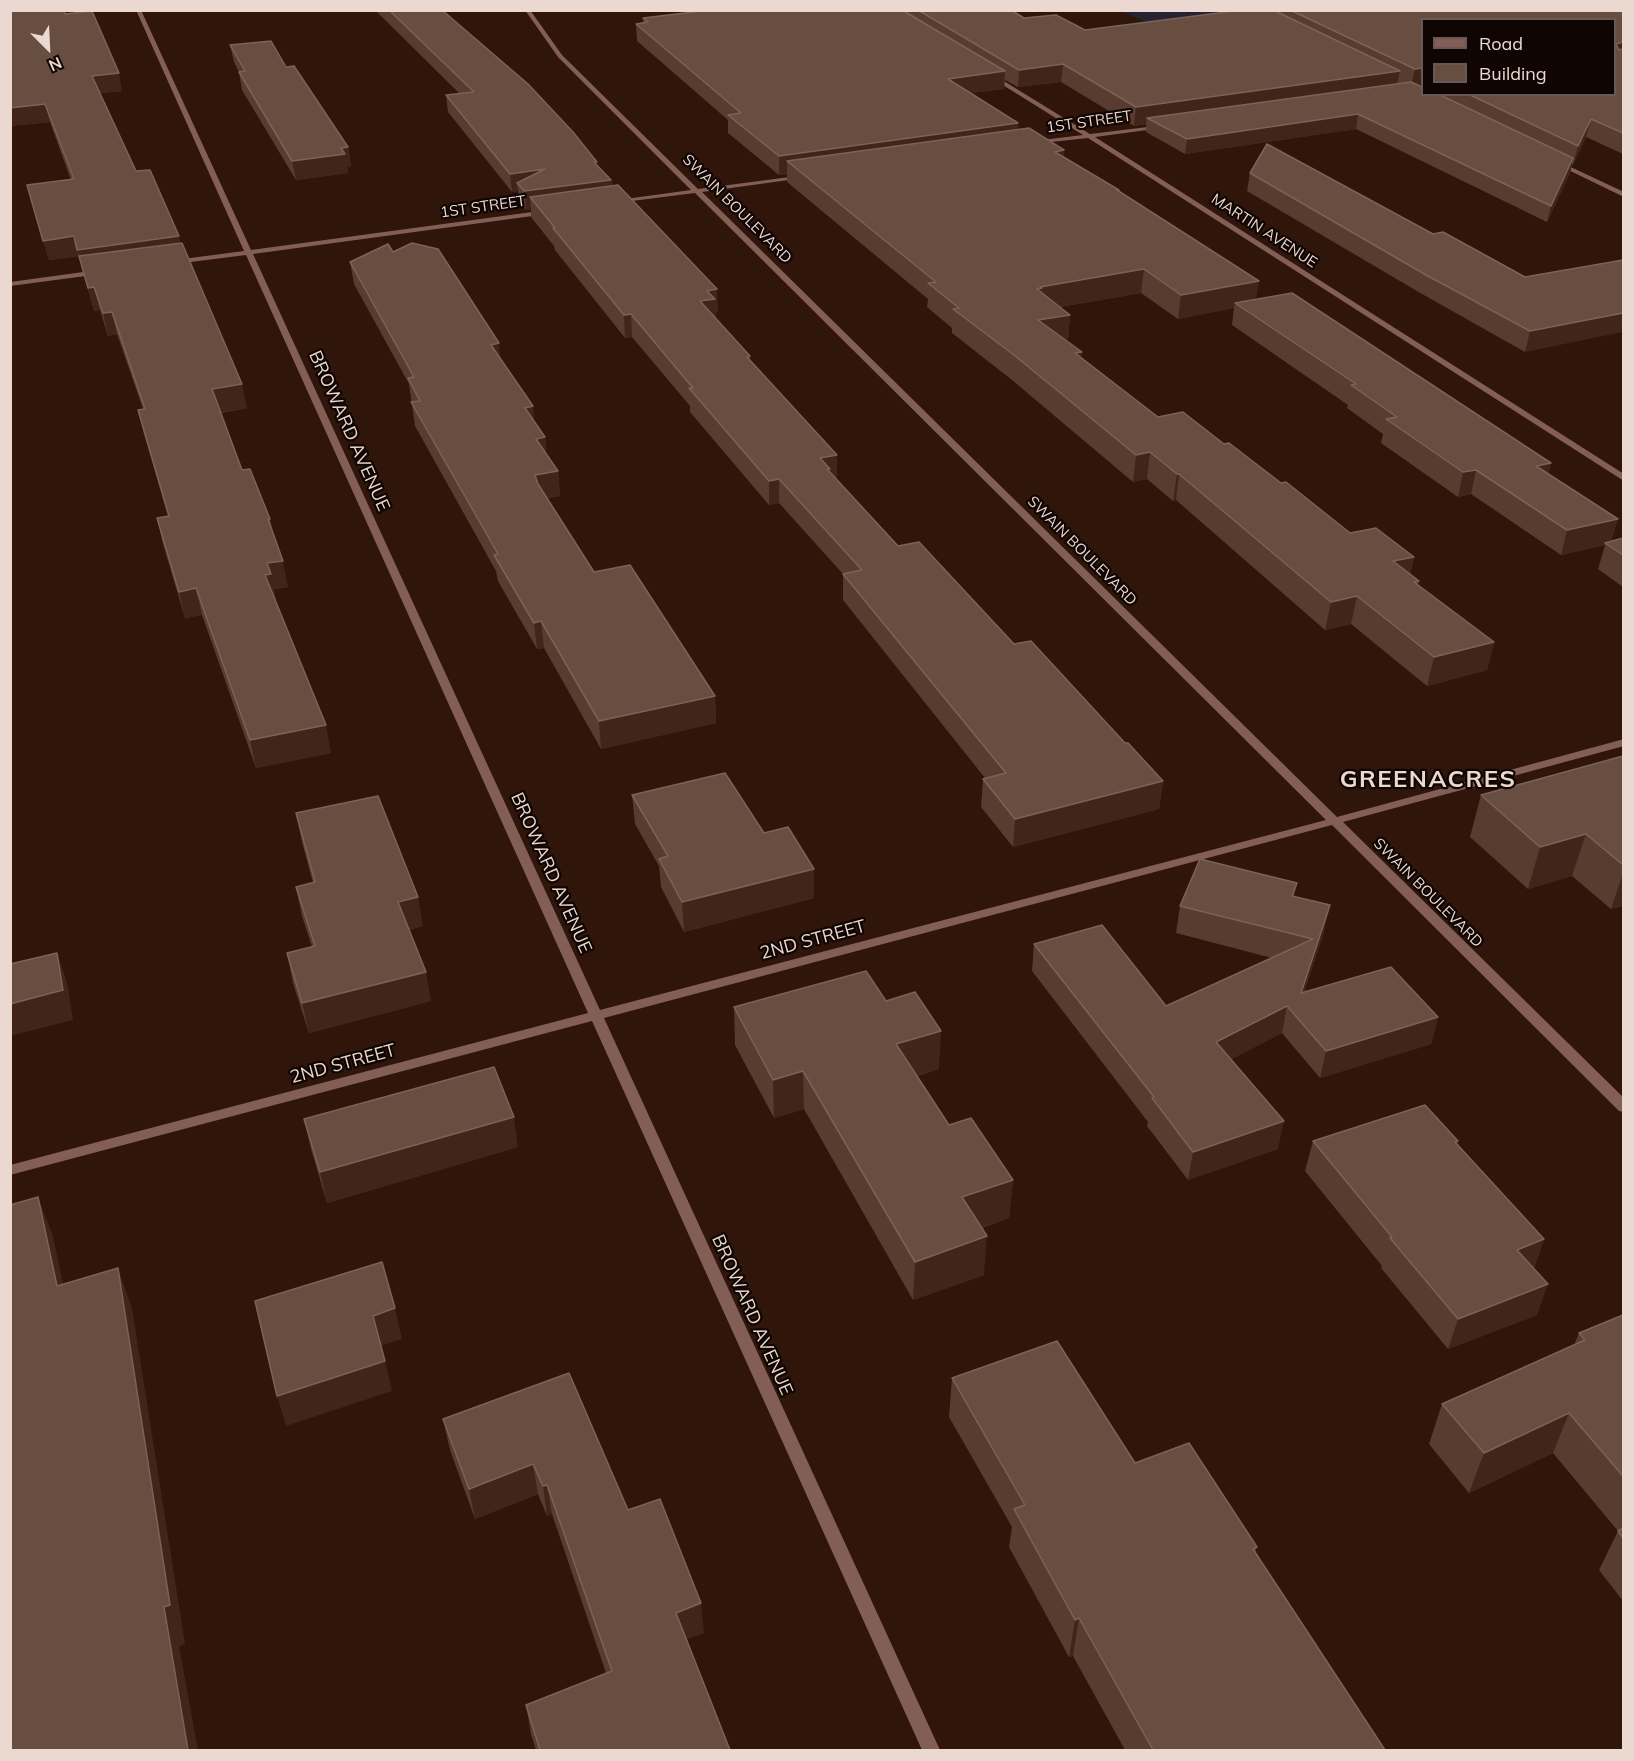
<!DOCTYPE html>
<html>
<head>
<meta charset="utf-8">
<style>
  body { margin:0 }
  #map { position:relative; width:1634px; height:1761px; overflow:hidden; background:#2f150a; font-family:Mulish,sans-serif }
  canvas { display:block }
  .frame { position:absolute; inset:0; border:12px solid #ebd8d1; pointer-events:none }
  .legend { position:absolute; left:1421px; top:18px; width:195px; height:78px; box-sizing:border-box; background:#0f0502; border:2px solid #675955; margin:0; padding:8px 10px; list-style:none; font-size:18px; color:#ebd8d1 }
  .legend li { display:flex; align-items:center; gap:12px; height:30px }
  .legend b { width:30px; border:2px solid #675955 }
  .north { position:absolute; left:18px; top:18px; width:60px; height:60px; -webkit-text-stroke:4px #0f0502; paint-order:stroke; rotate:156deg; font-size:16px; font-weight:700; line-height:24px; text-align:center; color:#ebd8d1 }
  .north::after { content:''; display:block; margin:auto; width:21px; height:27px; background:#ebd8d1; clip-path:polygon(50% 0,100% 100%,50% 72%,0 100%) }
</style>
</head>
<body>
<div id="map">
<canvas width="1634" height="1761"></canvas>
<div class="frame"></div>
<ul class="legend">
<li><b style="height:8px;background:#835e56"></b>Road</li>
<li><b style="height:16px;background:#684d41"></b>Building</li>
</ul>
<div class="north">N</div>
</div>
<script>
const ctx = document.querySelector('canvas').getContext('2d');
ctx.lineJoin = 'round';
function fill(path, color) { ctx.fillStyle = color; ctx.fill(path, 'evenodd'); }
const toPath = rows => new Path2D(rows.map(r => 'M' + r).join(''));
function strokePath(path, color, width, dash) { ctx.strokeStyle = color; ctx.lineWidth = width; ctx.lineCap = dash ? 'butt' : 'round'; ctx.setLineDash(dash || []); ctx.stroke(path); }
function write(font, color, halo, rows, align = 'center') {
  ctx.font = font + ' Mulish,sans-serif'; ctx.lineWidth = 4.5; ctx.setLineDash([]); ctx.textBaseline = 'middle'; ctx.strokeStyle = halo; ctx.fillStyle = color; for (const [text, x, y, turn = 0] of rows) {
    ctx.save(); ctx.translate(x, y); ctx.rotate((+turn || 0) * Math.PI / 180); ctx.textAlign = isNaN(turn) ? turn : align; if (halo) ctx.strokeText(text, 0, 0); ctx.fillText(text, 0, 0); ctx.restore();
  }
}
const commercial = toPath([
  [1120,11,1412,11,1168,31]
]);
const minor = toPath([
  [136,10,141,10,251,250,547,210,550,212,547,214,253,254,600,1010,1326,820,695,193,616,203,616,201,618,200,691,190,558,57,525,10,530,10,562,55,698,189,805,175,806,176,803,178,702,192,1337,817,1624,739,1624,746,1343,822,1624,1098,1624,1112,1619,1111,1332,825,604,1018,940,1750,922,1750,592,1021,10,1175,10,1165,588,1013,246,255,175,264,171,262,175,260,244,251,136,10],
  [990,75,994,75,1090,134,1164,125,1162,128,1095,137,1624,474,1624,481,1088,138,1032,144,1031,143,1034,141,1083,135,990,77,990,75],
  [1556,162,1560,162,1624,192,1624,197,1556,164,1556,162],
  [98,270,101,270,101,274,10,286,10,282,98,270]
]);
const wall = toPath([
  [10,10,65,14,122,91,100,93,136,171,180,243,247,408,221,413,242,470,270,519,272,531,288,587,274,589,276,601,331,753,256,768,202,615,185,618,163,544,157,518,168,516,144,434,138,410,143,409,117,334,108,336,100,310,94,311,79,256,49,260,32,204,27,185,71,180,50,122,10,126],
  [375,10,442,10,597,165,611,180,612,186,718,311,716,312,716,319,750,356,750,360,837,455,837,479,836,479,898,546,1014,644,1125,743,1163,781,1159,809,1013,847,981,807,983,779,985,778,843,600,843,574,779,503,769,505,690,412,690,406,632,337,625,338,555,250,554,246,531,217,531,209,526,210,519,201,518,191,512,192,448,112,446,95,460,94],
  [710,10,1011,10,1024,18,1085,30,1236,11,1234,10,1623,10,1623,154,1586,137,1573,165,1572,164,1570,173,1547,222,1356,129,1185,154,1146,132,1146,124,1134,126,1061,82,1018,87,1005,80,1004,89,971,93,1018,123,1018,130,1064,150,1063,157,1119,191,1256,300,1551,463,1548,474,1618,519,1611,541,1623,538,1623,587,1598,569,1605,545,1561,555,1471,494,1458,497,1381,443,1383,434,1347,408,1348,405,1232,325,1234,308,1178,319,1141,293,1060,307,1070,315,1068,339,1064,339,1082,352,1081,357,1158,417,1224,444,1350,533,1414,557,1410,575,1419,581,1418,585,1494,642,1487,670,1427,686,1351,624,1325,630,1176,500,1173,501,1147,479,1133,482,1012,380,952,333,952,328,927,307,928,299,787,182,787,174,779,175,728,133,728,120,637,41,636,24,643,23,643,18],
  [1422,20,1614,94,1422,94,1420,86],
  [230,45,286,67,348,147,351,166,347,167,348,173,296,180,242,90,239,72,234,62],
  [1250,173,1433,234,1525,277,1623,260,1525,352,1422,294,1247,191],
  [393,252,500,358,534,421,545,437,546,454,558,471,560,496,547,498,594,572,715,696,716,723,601,749,544,648,537,649,498,581,496,571,415,426,409,384,354,284,350,262],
  [1623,756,1623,906,1611,909,1572,876,1528,889,1470,837,1481,795],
  [632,795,764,833,814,898,684,932,661,887,659,866,635,824],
  [296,813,423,926,409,930,431,1001,309,1033,293,983,287,953,312,947,302,916,296,887,313,883,302,842],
  [1297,883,1294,896,1324,932,1304,992,1438,1017,1431,1044,1320,1078,1282,1033,1231,1059,1278,1149,1188,1180,1147,1126,1148,1122,1032,971,1034,944,1166,1006,1272,958,1176,933,1180,906],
  [886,1001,939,1069,917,1076,949,1125,1013,1180,1009,1218,982,1228,984,1275,913,1300,804,1109,774,1118,735,1045,734,1007],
  [304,1119,518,1147,327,1203,311,1149],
  [1313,1141,1458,1141,1457,1144,1544,1239,1534,1268,1537,1315,1448,1349,1381,1268,1382,1266,1305,1171],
  [1623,1315,1623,1601,1599,1570,1618,1531,1553,1453,1469,1493,1429,1444,1442,1404,1574,1345,1579,1333],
  [952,1378,1135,1463,1257,1547,1255,1553,1385,1750,1125,1750,1073,1656,1069,1657,1009,1547,1012,1527,949,1417],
  [443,1419,628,1510,704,1633,686,1639,730,1750,536,1750,531,1734,526,1705,606,1673,552,1514,547,1516,538,1494,475,1519,450,1450]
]);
const shadedWall = toPath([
  [1623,42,1623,58,1614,60,1616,44],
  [1063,64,1061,82,1018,87,1019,70],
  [1422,68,1422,85,1411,87,1415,69],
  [1005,71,1004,89,947,96,948,79],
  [1400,71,1396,89,1147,118,1146,124,1134,126,1136,107],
  [119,73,122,91,96,94,92,76],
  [45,104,50,122,10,126,10,108],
  [1358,114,1356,129,1185,154,1187,139],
  [1591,119,1586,137,1573,165,1578,146],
  [1018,123,1017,142,787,161,787,174,779,175,779,156],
  [348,147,351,166,347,167,348,173,296,180,292,161,341,148],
  [1064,150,1062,172,1055,152],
  [1573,158,1570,173,1547,222,1551,206],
  [545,169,517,183,518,191,512,192,510,174],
  [611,180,613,198,530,197,531,209,526,210,524,191],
  [74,236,79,256,49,260,43,241],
  [179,236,183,256,79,256,82,270,77,250],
  [1144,269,1141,293,1041,310,1037,289,1040,287],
  [1259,281,1255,305,1235,303,1234,308,1178,319,1181,295],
  [94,287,100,310,94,311,88,288],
  [717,289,718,311,716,312,716,321,700,301,707,291],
  [112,312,117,334,108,336,103,313],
  [1623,313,1623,332,1525,352,1530,331],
  [631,314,632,337,625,338,624,315],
  [1070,315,1068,339,1036,344,1038,320],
  [499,343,501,366,491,345],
  [1082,352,1079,376,1075,353],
  [242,384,247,408,217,413,212,389],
  [533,406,535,430,525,408],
  [545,437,547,462,536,439],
  [1150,452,1147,479,1133,482,1136,455],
  [837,455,837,479,830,481,820,458],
  [1551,463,1545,487,1536,466],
  [1476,470,1471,494,1458,497,1463,472],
  [558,471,560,496,537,500,535,475],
  [1177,474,1179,474,1176,500,1173,501],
  [779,479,779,503,769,505,769,481],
  [1618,519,1610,543,1605,543,1605,545,1561,555,1567,530],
  [1414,557,1408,584,1393,561],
  [283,561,288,587,274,589,276,601,265,575,267,563],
  [196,588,202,615,185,618,179,592],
  [1357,596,1351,624,1325,630,1331,602],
  [541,621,544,648,537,649,534,623],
  [1494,642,1487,670,1427,686,1434,657],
  [715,696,716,723,601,749,599,721],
  [326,725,331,753,256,768,250,740],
  [1163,781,1159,809,1013,847,1015,819],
  [1586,834,1572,876,1528,889,1540,847],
  [814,869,814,898,684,932,682,902],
  [1623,873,1623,906,1611,909],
  [418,897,423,926,403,931,398,902],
  [1330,905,1324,932,1296,1016,1301,993],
  [57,953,67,982,73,1020,10,1036,10,1004],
  [426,972,431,1001,309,1033,302,1003],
  [1287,1006,1282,1033,1211,1070,1216,1042],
  [1438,1017,1431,1044,1320,1078,1326,1051],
  [941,1031,939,1069,895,1082,896,1044],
  [803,1071,804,1109,774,1118,773,1080],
  [514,1117,518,1147,327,1203,320,1172],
  [1284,1121,1278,1149,1188,1180,1193,1152],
  [1013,1180,1009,1218,960,1235,962,1197],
  [38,1197,53,1236,72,1326,57,1286],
  [987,1236,984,1275,913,1300,915,1262],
  [1544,1239,1533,1270,1517,1250],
  [118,1268,132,1308,185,1644,179,1646,198,1750,188,1750,164,1607],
  [1548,1284,1537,1315,1448,1349,1458,1319],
  [395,1308,402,1339,380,1346,373,1316],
  [385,1361,392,1391,286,1426,277,1396],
  [1569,1413,1553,1453,1469,1493,1484,1453],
  [533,1464,538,1494,475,1519,469,1489],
  [547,1485,552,1514,547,1516,543,1486],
  [701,1603,704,1633,678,1642,676,1613],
  [1079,1618,1073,1656,1069,1657,1075,1620]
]);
const building = toPath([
  [10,10,64,10,65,14,92,11,119,73,92,76,136,171,150,170,179,236,77,250,74,236,43,241,27,185,74,179,45,104,10,108,10,10],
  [389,10,442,10,528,84,573,132,597,162,594,162,611,180,524,191,517,183,545,169,510,174,446,95,474,92,389,10],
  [710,10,902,10,1005,71,948,79,1018,123,779,156,728,115,741,113,636,24,648,22,643,18,710,10],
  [918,10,1011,10,1024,18,1056,15,1085,30,1242,10,1273,10,1400,71,1136,107,1063,64,1019,70,918,10],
  [1290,10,1623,10,1623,42,1616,44,1619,50,1623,49,1623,133,1591,119,1578,146,1468,94,1614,94,1614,20,1422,20,1422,68,1415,69,1290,10],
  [271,41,286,67,294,66,348,147,341,148,345,154,292,161,239,72,245,71,230,45,271,41],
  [1411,82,1422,87,1422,94,1438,94,1573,158,1551,206,1358,114,1187,139,1147,118,1411,82],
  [1029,128,1064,150,1055,152,1119,190,1117,190,1259,281,1181,295,1144,269,1040,287,1042,288,1037,289,1070,315,1038,320,1082,352,1075,353,1158,417,1183,412,1224,444,1229,443,1281,483,1286,482,1350,533,1376,528,1414,557,1393,561,1419,581,1414,582,1494,642,1434,657,1357,596,1331,602,1179,474,1177,474,1150,452,1136,455,1014,355,953,309,959,308,928,283,936,282,787,161,1029,128],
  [1267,144,1433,234,1443,232,1525,277,1623,260,1623,313,1530,331,1426,275,1250,173,1267,144],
  [618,185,717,289,707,291,715,299,700,301,750,356,747,357,837,455,820,458,830,469,827,469,898,546,919,542,1014,644,1031,641,1125,743,1128,743,1163,781,1015,819,983,779,1006,773,843,574,862,570,779,479,769,481,689,388,693,388,631,314,624,315,553,228,555,228,530,197,618,185],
  [182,243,242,384,212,389,242,470,250,469,270,519,268,519,283,561,267,563,271,574,265,575,326,725,250,740,196,588,179,592,157,518,169,516,138,410,145,409,112,312,103,313,94,287,88,288,79,256,182,243],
  [412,243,438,249,499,343,491,345,533,406,525,408,545,437,536,439,558,471,535,475,538,484,594,572,630,565,715,696,599,721,541,621,534,623,494,555,498,554,411,402,420,401,408,378,414,377,350,262,388,244,393,252,412,243],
  [1292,293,1551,463,1536,466,1618,519,1567,530,1476,470,1463,472,1386,419,1397,417,1351,385,1356,384,1235,303,1292,293],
  [1623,538,1623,555,1605,543,1623,538],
  [1623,756,1623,865,1586,834,1540,847,1481,795,1623,756],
  [725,773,764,833,788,827,814,869,682,902,659,859,668,856,632,795,725,773],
  [378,796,418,897,398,902,426,972,302,1003,287,953,315,946,296,887,315,882,296,813,378,796],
  [1200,859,1297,883,1292,896,1330,905,1301,993,1391,967,1438,1017,1326,1051,1287,1006,1216,1042,1284,1121,1193,1152,1152,1098,1154,1097,1034,944,1102,925,1166,1006,1313,939,1180,906,1200,859],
  [57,953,63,990,10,1004,10,964,57,953],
  [866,971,886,1001,915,992,941,1031,896,1044,949,1125,971,1118,1013,1180,962,1197,987,1236,915,1262,803,1071,773,1080,734,1007,866,971],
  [494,1067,514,1117,320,1172,304,1119,494,1067],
  [1425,1105,1458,1141,1455,1142,1544,1239,1517,1250,1548,1284,1458,1319,1390,1238,1392,1237,1313,1141,1425,1105],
  [38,1197,57,1286,118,1268,170,1605,164,1607,188,1750,10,1750,10,1205,38,1197],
  [382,1262,395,1308,373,1316,385,1361,277,1396,255,1301,382,1262],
  [1623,1315,1623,1476,1569,1413,1484,1453,1442,1404,1585,1340,1579,1333,1623,1315],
  [1057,1341,1135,1463,1189,1443,1257,1547,1253,1549,1385,1750,1153,1750,1079,1618,1075,1620,1014,1509,1025,1505,952,1378,1057,1341],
  [569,1373,628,1510,660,1499,701,1603,676,1613,730,1750,540,1750,526,1705,612,1671,547,1485,543,1486,533,1464,469,1489,443,1419,569,1373],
  [1623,1528,1623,1538,1618,1531,1623,1528]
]);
const farStreetnames = [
  ["1ST STREET",1089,122,-8],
  ["1ST STREET",483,207,-8],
  ["SWAIN BOULEVARD",737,209,45],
  ["MARTIN AVENUE",1264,231,33],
  ["SWAIN BOULEVARD",1082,551,45],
  ["SWAIN BOULEVARD",1428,893,45]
];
const streetNames = [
  ["BROWARD AVENUE",349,431,66],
  ["BROWARD AVENUE",551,873,66],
  ["2ND STREET",813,940,-15],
  ["2ND STREET",343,1064,-15],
  ["BROWARD AVENUE",752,1315,66]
];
const districtNames = [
  ["GREENACRES",1428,780]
];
fill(commercial, '#252232');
fill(minor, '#835e56');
fill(wall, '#583c30');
fill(shadedWall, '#41251a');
fill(building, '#684d41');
strokePath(building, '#7c6258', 1.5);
write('15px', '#ebd8d1', '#0f0502', farStreetnames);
write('18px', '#ebd8d1', '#0f0502', streetNames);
ctx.letterSpacing = '1.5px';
write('bold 24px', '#ebd8d1', '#0f0502', districtNames);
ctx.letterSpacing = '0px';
</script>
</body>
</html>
